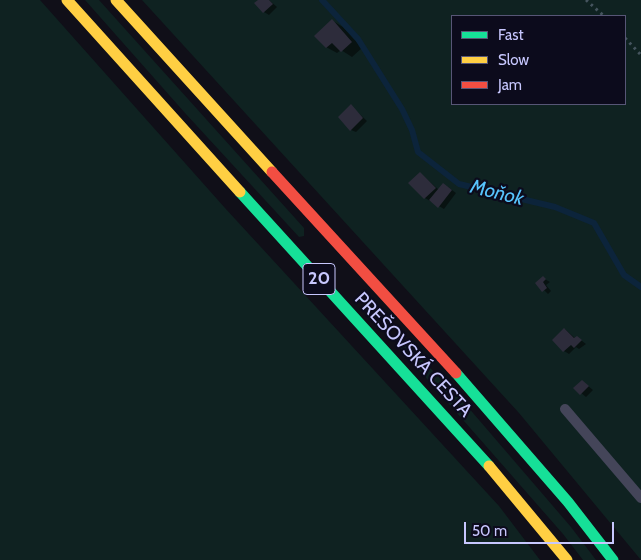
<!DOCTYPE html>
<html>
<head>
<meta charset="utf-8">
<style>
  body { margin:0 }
  #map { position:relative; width:641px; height:560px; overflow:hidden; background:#100f18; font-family:Cabin,sans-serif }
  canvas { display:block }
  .legend { position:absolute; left:451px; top:15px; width:175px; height:90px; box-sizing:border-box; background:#0c0b1c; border:1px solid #575676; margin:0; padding:6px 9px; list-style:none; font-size:15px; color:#c7c7fe }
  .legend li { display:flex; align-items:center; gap:10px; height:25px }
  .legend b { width:25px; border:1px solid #575676 }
  .scale { position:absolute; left:464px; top:522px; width:150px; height:22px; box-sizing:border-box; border:2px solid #c7c7fe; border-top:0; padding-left:6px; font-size:15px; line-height:18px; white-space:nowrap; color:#c7c7fe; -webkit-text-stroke:4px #0c0b1c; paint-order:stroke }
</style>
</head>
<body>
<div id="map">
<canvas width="641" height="560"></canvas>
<ul class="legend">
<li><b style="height:6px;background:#16e098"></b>Fast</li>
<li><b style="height:6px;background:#ffcf43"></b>Slow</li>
<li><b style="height:6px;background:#f24e42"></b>Jam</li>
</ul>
<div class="scale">50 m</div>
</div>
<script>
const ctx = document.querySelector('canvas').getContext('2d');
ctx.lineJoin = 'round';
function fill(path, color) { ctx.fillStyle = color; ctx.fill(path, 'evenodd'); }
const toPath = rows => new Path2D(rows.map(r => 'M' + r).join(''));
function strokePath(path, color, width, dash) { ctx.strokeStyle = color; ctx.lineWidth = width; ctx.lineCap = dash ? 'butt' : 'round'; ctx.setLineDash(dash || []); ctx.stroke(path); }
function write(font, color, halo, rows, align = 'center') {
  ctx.font = font + ' Cabin,sans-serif'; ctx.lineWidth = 4.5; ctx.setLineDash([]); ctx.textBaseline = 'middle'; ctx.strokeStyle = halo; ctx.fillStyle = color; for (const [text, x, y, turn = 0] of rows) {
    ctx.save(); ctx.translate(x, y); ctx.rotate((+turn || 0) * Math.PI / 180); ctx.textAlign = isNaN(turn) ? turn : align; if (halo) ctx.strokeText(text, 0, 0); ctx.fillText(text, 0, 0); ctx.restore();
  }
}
const green = toPath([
  [0,0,40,0,225,208,499,506,540,560,0,560],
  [85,0,99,0,304,228,304,236,299,237,185,113],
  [142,0,641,0,641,560,519,413],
  [452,16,625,16,625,104,452,104],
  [405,342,467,406,571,527,596,560,583,560,563,534,400,348,401,343]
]);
const shadow = toPath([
  [259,0,269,0,277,7,269,15,264,12],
  [333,21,343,27,362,48,352,57,341,50,337,53,326,47],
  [351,106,367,121,356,132,351,130],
  [420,173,439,190,448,187,456,193,444,209,425,198],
  [543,278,550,282,546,285,551,291,548,294,537,283],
  [565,329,576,339,577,337,586,344,579,349,576,347,569,354,564,351,553,340],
  [582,381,593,390,586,397,575,388]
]);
const stream = toPath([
  [322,0,358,39,402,109,412,130,418,152,459,184,555,207,594,223,624,275,641,287]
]);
const building = toPath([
  [258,0,269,0,273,4,263,13,254,3],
  [332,19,352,42,341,52,332,43,326,48,314,36],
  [351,104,363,118,350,131,338,117],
  [420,172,436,188,424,199,408,183],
  [443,183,452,190,438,208,429,200],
  [543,276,546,279,543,282,547,288,542,292,535,283],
  [564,328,574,338,577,336,582,340,574,348,571,345,563,352,552,340],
  [582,380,589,386,580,395,573,388]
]);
const path = toPath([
  [586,0,604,16],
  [625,38,641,55]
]);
const lane = toPath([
  [565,409,641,498]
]);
const fast = toPath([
  [240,192,489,466],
  [456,373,568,502,613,560]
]);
const slow = toPath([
  [67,0,240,192],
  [116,0,272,172],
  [489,466,567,560]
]);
const jam = toPath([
  [272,172,456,373]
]);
const shields = [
  [319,279,32]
];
const shieldNames = [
  ["20",319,279]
];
const streetNames = [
  ["PREŠOVSKÁ CESTA",413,355,47]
];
const waterNames = [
  ["Moňok",497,193,14]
];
fill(green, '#0f2221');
fill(shadow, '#0007');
strokePath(stream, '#0c243b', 6);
fill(building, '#2d2c3b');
strokePath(path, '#45545e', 3, [2.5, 4]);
strokePath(lane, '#444559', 10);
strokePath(fast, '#16e098', 11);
strokePath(slow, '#ffcf43', 11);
strokePath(jam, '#f24e42', 11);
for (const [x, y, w] of shields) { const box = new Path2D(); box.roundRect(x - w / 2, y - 15.5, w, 31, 4); ctx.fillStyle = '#0c0b1c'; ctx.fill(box); strokePath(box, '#c7c7fe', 1); }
write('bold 18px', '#c7c7fe', null, shieldNames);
write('19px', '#c7c7fe', '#0c0b1c', streetNames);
write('italic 20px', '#57c3fc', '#0c0b1c', waterNames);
</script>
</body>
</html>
